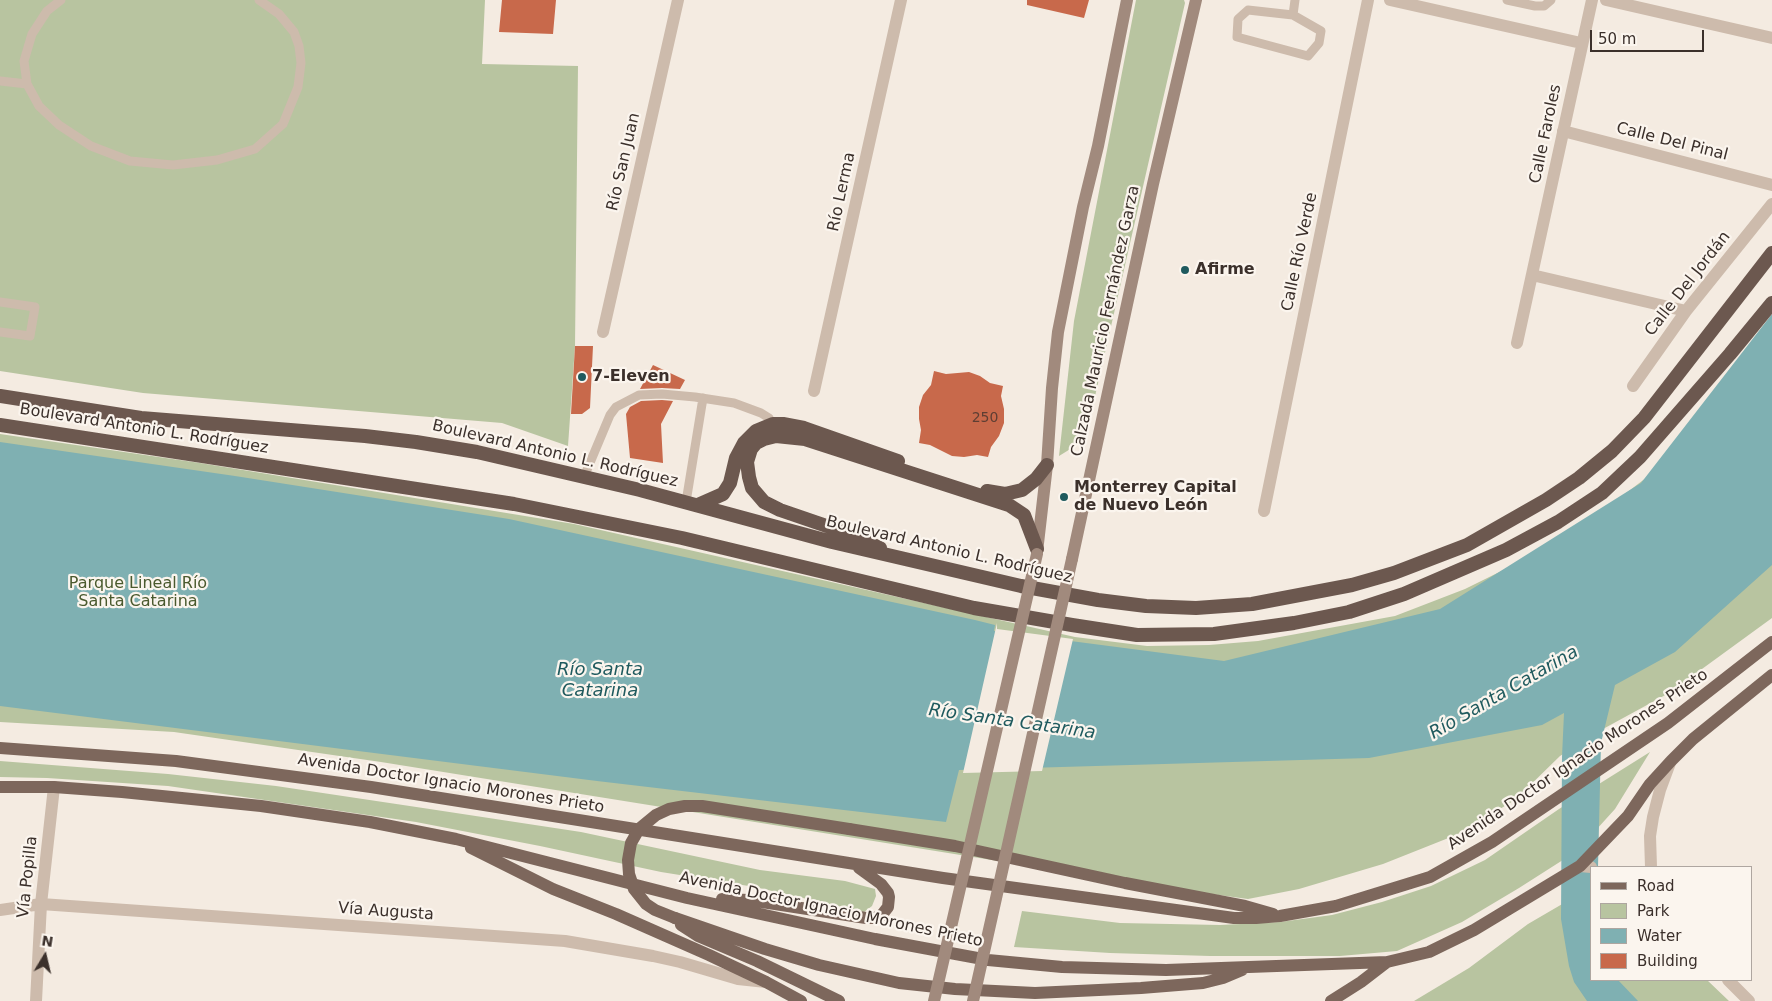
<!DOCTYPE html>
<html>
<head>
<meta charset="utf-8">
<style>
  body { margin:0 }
  #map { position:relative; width:1772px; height:1001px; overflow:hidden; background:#f4ebe1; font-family:"DejaVu Sans",sans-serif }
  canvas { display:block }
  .legend { position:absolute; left:1590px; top:866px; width:162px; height:115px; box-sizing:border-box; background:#fbf5ee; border:1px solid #aea6a0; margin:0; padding:6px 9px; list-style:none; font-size:15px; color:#3b302b }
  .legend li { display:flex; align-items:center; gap:10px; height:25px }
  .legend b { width:25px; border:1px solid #aea6a0 }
  .north { position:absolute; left:20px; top:931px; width:50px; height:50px; -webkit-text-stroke:4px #fbf5ee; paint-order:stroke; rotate:9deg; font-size:14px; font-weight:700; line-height:20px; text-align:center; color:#3b302b }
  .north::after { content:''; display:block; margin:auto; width:18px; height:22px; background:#3b302b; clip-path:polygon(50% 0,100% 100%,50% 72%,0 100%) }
  .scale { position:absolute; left:1590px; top:30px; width:114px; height:22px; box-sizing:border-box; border:2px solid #3b302b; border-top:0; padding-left:6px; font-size:15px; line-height:18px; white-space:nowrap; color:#3b302b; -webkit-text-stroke:4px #fbf5ee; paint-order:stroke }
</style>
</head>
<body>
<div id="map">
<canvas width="1772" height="1001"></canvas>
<ul class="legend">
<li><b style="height:6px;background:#7d675c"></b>Road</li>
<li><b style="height:14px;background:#b8c4a0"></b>Park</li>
<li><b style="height:14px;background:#7fb0b2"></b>Water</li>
<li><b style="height:14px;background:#c8694b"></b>Building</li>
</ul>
<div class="north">N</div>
<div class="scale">50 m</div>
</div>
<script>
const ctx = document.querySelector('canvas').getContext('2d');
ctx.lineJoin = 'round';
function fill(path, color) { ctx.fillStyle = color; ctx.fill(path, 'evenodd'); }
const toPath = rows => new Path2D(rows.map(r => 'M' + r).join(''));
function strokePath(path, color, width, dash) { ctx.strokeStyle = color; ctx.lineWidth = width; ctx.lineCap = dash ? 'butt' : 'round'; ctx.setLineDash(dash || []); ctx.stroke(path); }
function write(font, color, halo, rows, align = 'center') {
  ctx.font = font + ' "DejaVu Sans",sans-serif'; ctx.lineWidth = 4.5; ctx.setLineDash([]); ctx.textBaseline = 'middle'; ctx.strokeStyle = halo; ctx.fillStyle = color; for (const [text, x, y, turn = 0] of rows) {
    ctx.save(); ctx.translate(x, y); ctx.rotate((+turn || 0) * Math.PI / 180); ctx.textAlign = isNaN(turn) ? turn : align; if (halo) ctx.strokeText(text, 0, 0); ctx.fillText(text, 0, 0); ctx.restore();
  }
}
const green = toPath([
  [0,0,485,0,482,64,578,66,575,346,568,446,502,423,143,393,0,371],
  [1136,0,1184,0,1185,3,1085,440,1059,456,1074,321],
  [1772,333,1772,618,1669,693,1603,729,1560,756,1515,800,1456,835,1383,864,1299,889,1248,899,1160,887,381,762,174,732,0,722,0,434,200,463,574,524,1075,637,1147,646,1209,645,1258,641,1395,616,1465,589,1566,539,1655,471],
  [1650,752,1615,809,1577,851,1519,888,1462,922,1397,951,1340,956,1210,956,1110,953,1014,947,1022,911,1120,923,1220,925,1280,922,1332,915,1382,902,1431,886,1485,860,1559,809],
  [0,761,168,774,276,786,423,808,581,832,760,870,845,881,875,889,876,896,872,906,864,912,755,887,661,872,540,846,416,822,168,786,47,778,0,777],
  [1588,889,1591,980,1707,980,1729,1001,1414,1001,1469,968,1528,924]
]);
const water = toPath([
  [1772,314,1772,565,1675,652,1615,685,1601,743,1598,867,1591,867,1591,980,1618,980,1638,1001,1587,1001,1574,982,1569,966,1561,919,1562,757,1564,713,1542,725,1369,758,959,770,946,822,597,781,0,706,0,442,235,476,509,519,975,620,995,625,994,631,1224,661,1440,609,1641,483]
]);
const pier = toPath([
  [997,623,997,629,1073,639,1042,771,963,773]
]);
const building = toPath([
  [502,0,556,0,553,34,499,32],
  [1027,0,1089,0,1084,18,1027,5],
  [575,346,593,346,590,408,582,414,571,414],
  [653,365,685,380,680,389,662,388,640,389],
  [934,371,946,374,969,372,980,376,990,383,1003,386,1001,396,1004,409,1004,423,999,436,991,447,988,457,977,455,964,457,952,456,930,445,919,443,921,430,919,419,919,407,923,395,931,385],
  [662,400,673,401,661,424,663,463,630,458,626,414,630,407,641,401]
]);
const service = toPath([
  [61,0,47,11,32,34,24,61,27,84,39,106,59,125,91,146,130,161,173,165,217,160,255,149,283,124,298,87,301,63,299,46,294,32,279,14,259,0],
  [1507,0,1535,6,1544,6,1551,0],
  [1293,15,1321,31,1319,43,1308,56,1237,37,1238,19,1248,10,1293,15,1295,0],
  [0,81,27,84],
  [0,302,35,307,30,336,0,332],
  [584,477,610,415,616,407,639,395,662,394,695,397,734,403,761,413,769,418,774,428],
  [686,502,703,398]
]);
const minor = toPath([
  [1390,0,1581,43],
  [1606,0,1772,38],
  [1563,131,1772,185],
  [1532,275,1686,311],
  [603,332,678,0],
  [1517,343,1592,0],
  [1633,386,1686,311,1772,204],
  [814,391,901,0],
  [1264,511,1368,0],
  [1580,866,1591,867],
  [1651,867,1650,836,1653,817,1660,790,1670,763],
  [0,910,41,904,565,941,653,956,680,962,738,979,766,982],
  [1728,980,1749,1001],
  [36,1001,41,904,54,787]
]);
const secondary = toPath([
  [1037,552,1047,465,1052,388,1058,332,1083,207,1098,146,1127,0],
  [1072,559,1153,184,1196,0]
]);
const primary = toPath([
  [0,748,176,761,371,787,943,878,1234,918,1256,918,1280,916,1336,906,1430,877,1492,842,1668,723,1772,642],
  [0,787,54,787,122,792,261,806,370,822,456,839,687,898,875,939,988,960,1062,967,1166,970,1387,962,1429,952,1474,930,1580,866,1628,816,1650,784,1671,761,1693,739,1772,675],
  [849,829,955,846,1125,883,1245,906,1273,914],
  [471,848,553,889,616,914,709,955,766,982,801,1001],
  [722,899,749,900,866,918,874,918,881,916,888,907,889,897,888,893,881,884,859,868],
  [675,918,765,949,819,965,899,983,955,989,1035,993,1141,988,1203,983,1223,978,1242,970],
  [681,925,698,936,757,961,839,1001],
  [1331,1001,1361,982,1387,962]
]);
const trunk = toPath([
  [0,396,141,418,365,436,416,442,477,452,640,490,832,542,1021,586,1098,600,1146,606,1196,608,1252,604,1352,585,1394,573,1467,545,1546,500,1579,478,1612,451,1644,418,1772,253],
  [0,425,514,504,682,538,974,608,1072,625,1137,635,1214,634,1294,623,1349,612,1404,594,1506,550,1558,522,1602,493,1640,457,1730,354,1772,303],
  [987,491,1005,494,1022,490,1036,479,1047,465],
  [698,505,723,494,730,483,736,458,744,443,756,431,773,424,783,424,804,428,898,461],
  [880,548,850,534,780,510,764,502,752,488,749,477,747,462,751,449,756,443,764,439,776,436,805,439,1009,505,1024,515,1037,549]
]);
const secondaryBridge = toPath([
  [934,1001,1037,554],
  [973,1001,1072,559]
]);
const primaryBridge = toPath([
  [675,918,655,910,646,904,634,889,629,874,628,860,631,843,639,829,656,815,669,809,685,806,702,806,849,829]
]);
const markers = [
  [1185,270,5,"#1f5a5e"],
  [582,377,5,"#1f5a5e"],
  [1064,497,5,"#1f5a5e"]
];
const numberNames = [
  ["250",985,418]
];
const streetNames = [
  ["Calle Faroles",1546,134,-78],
  ["Calle Del Pinal",1672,142,14],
  ["Río San Juan",624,162,-77],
  ["Río Lerma",842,192,-78],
  ["Calle Río Verde",1300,252,-78],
  ["Calle Del Jordán",1688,284,-52],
  ["Calzada Mauricio Fernández Garza",1106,321,-78],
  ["Boulevard Antonio L. Rodríguez",144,429,9],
  ["Boulevard Antonio L. Rodríguez",555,454,13],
  ["Boulevard Antonio L. Rodríguez",949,550,13],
  ["Avenida Doctor Ignacio Morones Prieto",1578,760,-34],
  ["Avenida Doctor Ignacio Morones Prieto",451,784,9],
  ["Vía Popilla",28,877,-84],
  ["Avenida Doctor Ignacio Morones Prieto",831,910,12],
  ["Vía Augusta",386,912,4]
];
const poiNames = [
  ["Afirme",1195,270],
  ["7-Eleven",592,377],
  ["Monterrey Capital",1074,488],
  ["de Nuevo León",1074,506]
];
const parkNames = [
  ["Parque Lineal Río",138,584],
  ["Santa Catarina",138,602]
];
const waterNames = [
  ["Río Santa",600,670],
  ["Catarina",600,691],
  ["Río Santa Catarina",1504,693,-30],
  ["Río Santa Catarina",1012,722,8]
];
fill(green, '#b8c4a0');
fill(water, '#7fb0b2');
fill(pier, '#f4ebe1');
fill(building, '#c8694b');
strokePath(service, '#cdbbac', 9);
strokePath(minor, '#cdbbac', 12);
strokePath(secondary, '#a18a7d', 12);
strokePath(primary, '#7d675c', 12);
strokePath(trunk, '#6c584f', 14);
strokePath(secondaryBridge, '#a18a7d', 12);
strokePath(primaryBridge, '#7d675c', 12);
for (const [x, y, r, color] of markers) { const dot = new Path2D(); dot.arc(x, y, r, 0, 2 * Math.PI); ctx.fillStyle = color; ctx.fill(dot); strokePath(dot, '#fbf5ee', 2); }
write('14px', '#5e3e33', null, numberNames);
write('16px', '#3b302b', '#fbf5ee', streetNames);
write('bold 16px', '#3b302b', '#fbf5ee', poiNames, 'left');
write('16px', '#4a5a2e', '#fbf5ee', parkNames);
write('italic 18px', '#1f5a5e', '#fbf5ee', waterNames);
</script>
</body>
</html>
